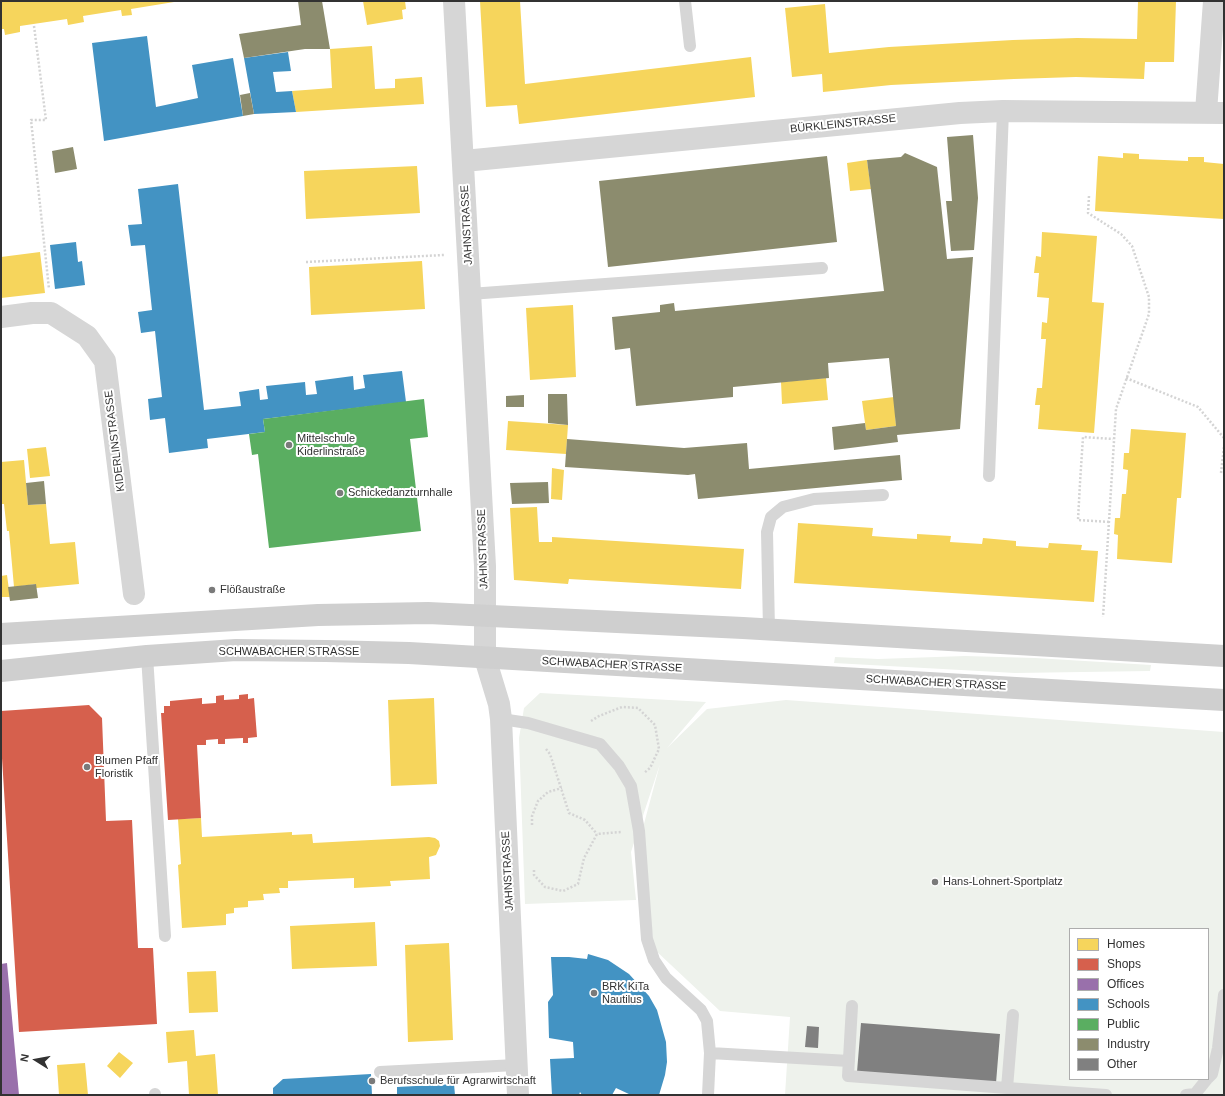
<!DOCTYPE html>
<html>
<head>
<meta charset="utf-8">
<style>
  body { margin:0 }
  #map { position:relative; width:1225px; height:1096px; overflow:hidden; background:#fff; font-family:Helvetica,sans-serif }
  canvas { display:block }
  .frame { position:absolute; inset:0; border:2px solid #323232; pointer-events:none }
  .legend { position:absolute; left:1069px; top:928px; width:140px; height:152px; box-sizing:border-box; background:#fff; border:1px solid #adadad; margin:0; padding:5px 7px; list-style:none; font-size:12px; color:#323232 }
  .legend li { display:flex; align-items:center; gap:8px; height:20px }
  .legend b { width:20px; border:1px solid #adadad }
  .north { position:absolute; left:16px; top:1040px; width:40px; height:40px; -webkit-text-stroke:3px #fff; paint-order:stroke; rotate:281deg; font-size:11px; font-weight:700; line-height:16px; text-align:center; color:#323232 }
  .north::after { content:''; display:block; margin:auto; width:14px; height:18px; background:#323232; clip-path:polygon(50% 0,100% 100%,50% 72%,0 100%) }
</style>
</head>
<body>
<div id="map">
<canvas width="1225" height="1096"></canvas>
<div class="frame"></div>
<ul class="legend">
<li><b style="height:11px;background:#f6d55c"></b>Homes</li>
<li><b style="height:11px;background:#d6604d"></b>Shops</li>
<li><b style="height:11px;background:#9970ab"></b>Offices</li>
<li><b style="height:11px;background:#4393c3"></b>Schools</li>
<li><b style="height:11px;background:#5aae61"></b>Public</li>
<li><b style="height:11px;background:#8c8c6e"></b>Industry</li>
<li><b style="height:11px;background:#808080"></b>Other</li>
</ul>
<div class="north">N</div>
</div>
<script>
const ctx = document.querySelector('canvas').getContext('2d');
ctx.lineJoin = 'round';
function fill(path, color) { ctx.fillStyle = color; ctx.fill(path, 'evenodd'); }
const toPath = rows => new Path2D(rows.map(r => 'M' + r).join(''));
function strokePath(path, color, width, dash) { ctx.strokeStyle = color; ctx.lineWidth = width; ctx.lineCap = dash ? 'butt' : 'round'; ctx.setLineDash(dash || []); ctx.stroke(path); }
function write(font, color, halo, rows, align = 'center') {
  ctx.font = font + ' Helvetica,sans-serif'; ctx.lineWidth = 4; ctx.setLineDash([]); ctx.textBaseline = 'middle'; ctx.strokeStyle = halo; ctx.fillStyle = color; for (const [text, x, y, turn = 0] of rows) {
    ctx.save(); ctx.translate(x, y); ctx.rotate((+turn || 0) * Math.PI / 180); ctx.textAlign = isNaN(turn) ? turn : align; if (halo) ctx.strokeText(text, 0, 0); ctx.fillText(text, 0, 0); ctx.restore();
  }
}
const green = toPath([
  [965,656,1035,658,1151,665,1150,671,1015,673,834,663,835,657,878,659],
  [540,693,706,702,667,748,707,709,786,700,1224,732,1224,1095,785,1095,790,1017,720,1011,654,949,641,835,660,764,631,852,636,900,525,904,519,738,524,708],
  [1070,929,1208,929,1208,1079,1070,1079]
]);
const homes = toPath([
  [1,1,174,1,174,2,131,9,132,15,122,16,121,10,83,16,84,22,68,25,67,19,20,26,20,32,5,35,4,29,1,29],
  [363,1,405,1,406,9,402,10,403,19,367,25],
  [480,1,520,1,525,84,751,57,755,97,519,124,517,105,486,107],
  [1138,1,1176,1,1174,62,1145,62,1144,79,1076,77,1014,79,891,85,823,92,822,74,792,77,785,8,825,4,829,53,889,47,1013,40,1077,38,1137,39],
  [372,46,375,89,395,88,395,79,422,77,424,104,296,112,292,91,332,88,330,49],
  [1123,153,1139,154,1139,159,1164,160,1188,161,1188,157,1204,157,1204,162,1224,164,1224,219,1095,211,1098,156,1123,158],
  [867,160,871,189,850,191,847,163],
  [417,166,420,213,306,219,304,171],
  [1042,232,1097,236,1092,302,1104,303,1094,433,1038,429,1040,405,1035,405,1037,388,1042,388,1046,339,1041,339,1042,322,1047,323,1049,298,1037,297,1039,273,1034,273,1036,256,1041,257],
  [40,252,45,293,1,298,1,257],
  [422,261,425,309,311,315,309,267],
  [573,305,576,377,530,380,526,308],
  [826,378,828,400,782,404,781,382],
  [894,397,896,426,866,430,862,401],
  [508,421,568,425,566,454,506,450],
  [1131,429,1186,433,1181,498,1177,498,1172,563,1117,559,1118,535,1114,534,1115,518,1120,518,1122,494,1126,494,1128,470,1123,469,1124,453,1129,453],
  [46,447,50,476,30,478,27,449],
  [24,460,28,505,46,504,50,544,75,542,79,584,36,588,36,584,14,587,9,531,7,531,4,504,1,504,1,462],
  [552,468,564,470,562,500,551,499],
  [537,507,539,542,552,542,552,537,744,549,741,589,569,579,568,584,514,580,510,508],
  [798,523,873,528,872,536,885,537,917,539,917,534,951,536,950,542,982,544,983,538,1016,541,1016,546,1048,548,1049,543,1082,545,1081,550,1098,551,1094,602,794,583],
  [7,575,10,597,1,597,1,576],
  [434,698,437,784,391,786,388,700],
  [201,818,202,837,292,832,292,835,312,834,313,843,429,837,435,838,439,841,440,846,436,855,429,857,430,879,390,881,391,886,354,888,354,878,288,881,288,888,279,888,280,893,263,894,264,900,248,901,248,907,234,908,234,913,226,914,226,925,182,928,178,865,181,864,178,819],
  [375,922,377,966,292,969,290,926],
  [449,943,453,1040,408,1042,405,945],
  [216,971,218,1012,189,1013,187,972],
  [194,1030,196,1056,215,1054,218,1095,189,1095,187,1061,168,1063,166,1032],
  [119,1052,133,1063,120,1078,107,1066],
  [85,1063,88,1095,59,1095,57,1065]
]);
const shops = toPath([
  [248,694,248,699,254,698,257,737,248,738,248,743,243,743,243,738,225,739,225,744,218,744,218,739,206,740,206,745,197,745,201,818,168,820,161,713,164,713,164,706,170,706,170,701,202,698,202,704,216,703,216,696,224,695,224,700,239,699,239,695],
  [89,705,102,718,106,821,132,820,138,948,153,948,157,1024,19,1032,1,742,1,711]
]);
const offices = toPath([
  [7,963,19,1095,1,1095,1,964]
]);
const schools = toPath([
  [147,36,156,107,198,98,192,65,233,58,243,116,104,141,92,43],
  [288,52,291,71,273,72,276,92,292,91,296,112,254,114,244,58],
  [178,184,204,410,241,406,239,392,259,389,260,400,268,399,266,386,305,382,306,395,317,394,315,381,353,376,354,390,365,388,363,375,402,371,406,402,263,419,265,432,207,439,208,448,169,453,165,418,150,420,148,399,162,397,155,331,141,333,138,312,152,310,145,245,131,246,128,225,142,224,138,189],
  [76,242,78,262,82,261,85,285,55,289,50,245],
  [588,954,608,960,629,974,649,996,657,1010,666,1042,667,1062,665,1075,659,1095,631,1095,616,1088,612,1095,582,1095,580,1092,579,1095,552,1095,550,1059,574,1058,573,1042,549,1038,548,1002,553,995,551,957,569,957,587,959],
  [371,1074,372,1095,273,1095,273,1088,283,1079],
  [454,1084,455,1095,397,1095,397,1087]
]);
const public = toPath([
  [424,399,428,437,410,439,421,531,269,548,258,454,252,455,249,434,265,432,263,419]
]);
const industry = toPath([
  [298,1,322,1,330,49,305,49,244,58,239,34,301,25],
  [250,93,254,114,243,116,240,95],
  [973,135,978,198,974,250,951,251,946,201,952,201,947,137],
  [73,147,77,169,55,173,52,151],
  [905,153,937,167,947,259,973,257,960,429,897,435,898,442,834,450,832,427,865,423,866,430,896,426,889,358,828,363,829,378,733,387,733,397,636,406,630,348,615,350,612,317,660,312,660,305,674,303,675,311,884,291,867,160,901,157],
  [827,156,837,242,608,267,599,181],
  [548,394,567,394,568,425,548,423],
  [524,395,524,407,506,407,506,396],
  [567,439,684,448,747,443,749,469,900,455,902,480,698,499,695,474,688,475,565,467],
  [44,481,46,504,28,505,26,483],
  [548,482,549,503,512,504,510,483],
  [36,584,38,598,10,601,8,587]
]);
const building = toPath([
  [861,1023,1000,1034,996,1083,857,1072],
  [807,1026,819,1027,818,1048,805,1047]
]);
const path = toPath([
  [34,26,46,120,31,120,49,289],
  [1089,196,1088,213,1121,234,1132,246,1149,297,1149,314,1116,409,1103,617],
  [306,262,444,255],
  [1126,378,1198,407,1224,438],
  [1221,473,1224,447],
  [1109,522,1078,520,1080,483,1083,437,1113,439],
  [591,721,599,716,622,707,638,708,655,725,659,749,650,768,644,773],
  [546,749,550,754,569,813,585,820,597,834],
  [532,825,532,816,538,801,548,792,562,788],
  [534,870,534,875,545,887,563,891,578,884,584,858,597,834,621,832]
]);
const service = toPath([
  [685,1,690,46],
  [470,294,822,268],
  [989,476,1003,111],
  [769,630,767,532,771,517,783,507,814,499,883,495],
  [147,656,165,936],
  [501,719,528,723,600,744,619,766,631,786,639,831,647,939,654,960,666,978,701,1010,707,1021,710,1053,708,1095],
  [852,1006,848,1076,1007,1088],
  [1013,1015,1007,1088,1106,1095],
  [710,1053,849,1061],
  [380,1072,516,1065],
  [1208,1078,1212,1074,1218,1048,1224,995],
  [155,1094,155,1095],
  [1186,1095,1195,1094,1207,1079]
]);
const minor = toPath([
  [454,1,485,566,485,658,499,704,501,719,518,1095],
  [1206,112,1214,1],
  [464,161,960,113,1003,111,1224,113],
  [1,317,32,313,51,313,87,336,105,361,134,594]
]);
const secondary = toPath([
  [1,634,318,615,428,613,743,628,1224,656],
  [1,671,147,656,236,650,326,651,409,653,1224,700]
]);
const markers = [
  [289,445,4,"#7a7a7a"],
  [340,493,4,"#7a7a7a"],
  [212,590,4,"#7a7a7a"],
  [87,767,4,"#7a7a7a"],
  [935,882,4,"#7a7a7a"],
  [594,993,4,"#7a7a7a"],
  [372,1081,4,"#7a7a7a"]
];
const streetNames = [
  ["BÜRKLEINSTRASSE",843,124,-6],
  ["JAHNSTRASSE",467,225,-93],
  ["KIDERLINSTRASSE",115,441,-97],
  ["JAHNSTRASSE",483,549,-92],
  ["SCHWABACHER STRASSE",289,652],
  ["SCHWABACHER STRASSE",612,665,3],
  ["SCHWABACHER STRASSE",936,683,3],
  ["JAHNSTRASSE",508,871,-93]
];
const poiNames = [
  ["Mittelschule",297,439],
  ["Kiderlinstraße",297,452],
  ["Schickedanzturnhalle",348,493],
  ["Flößaustraße",220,590],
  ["Blumen Pfaff",95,761],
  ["Floristik",95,774],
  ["Hans-Lohnert-Sportplatz",943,882],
  ["BRK KiTa",602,987],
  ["Nautilus",602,1000],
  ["Berufsschule für Agrarwirtschaft",380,1081]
];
fill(green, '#eef2ec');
fill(homes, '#f6d55c');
fill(shops, '#d6604d');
fill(offices, '#9970ab');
fill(schools, '#4393c3');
fill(public, '#5aae61');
fill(industry, '#8c8c6e');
fill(building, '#808080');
strokePath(path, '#d4d4d4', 2.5, [2, 2]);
strokePath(service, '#d6d6d6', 12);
strokePath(minor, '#d6d6d6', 22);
strokePath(secondary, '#cfcfcf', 22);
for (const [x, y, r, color] of markers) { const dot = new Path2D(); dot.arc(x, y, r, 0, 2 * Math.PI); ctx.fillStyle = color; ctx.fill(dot); strokePath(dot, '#fff', 1.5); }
write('11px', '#323232', '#fff', streetNames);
write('11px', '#323232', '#fff', poiNames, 'left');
</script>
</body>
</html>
